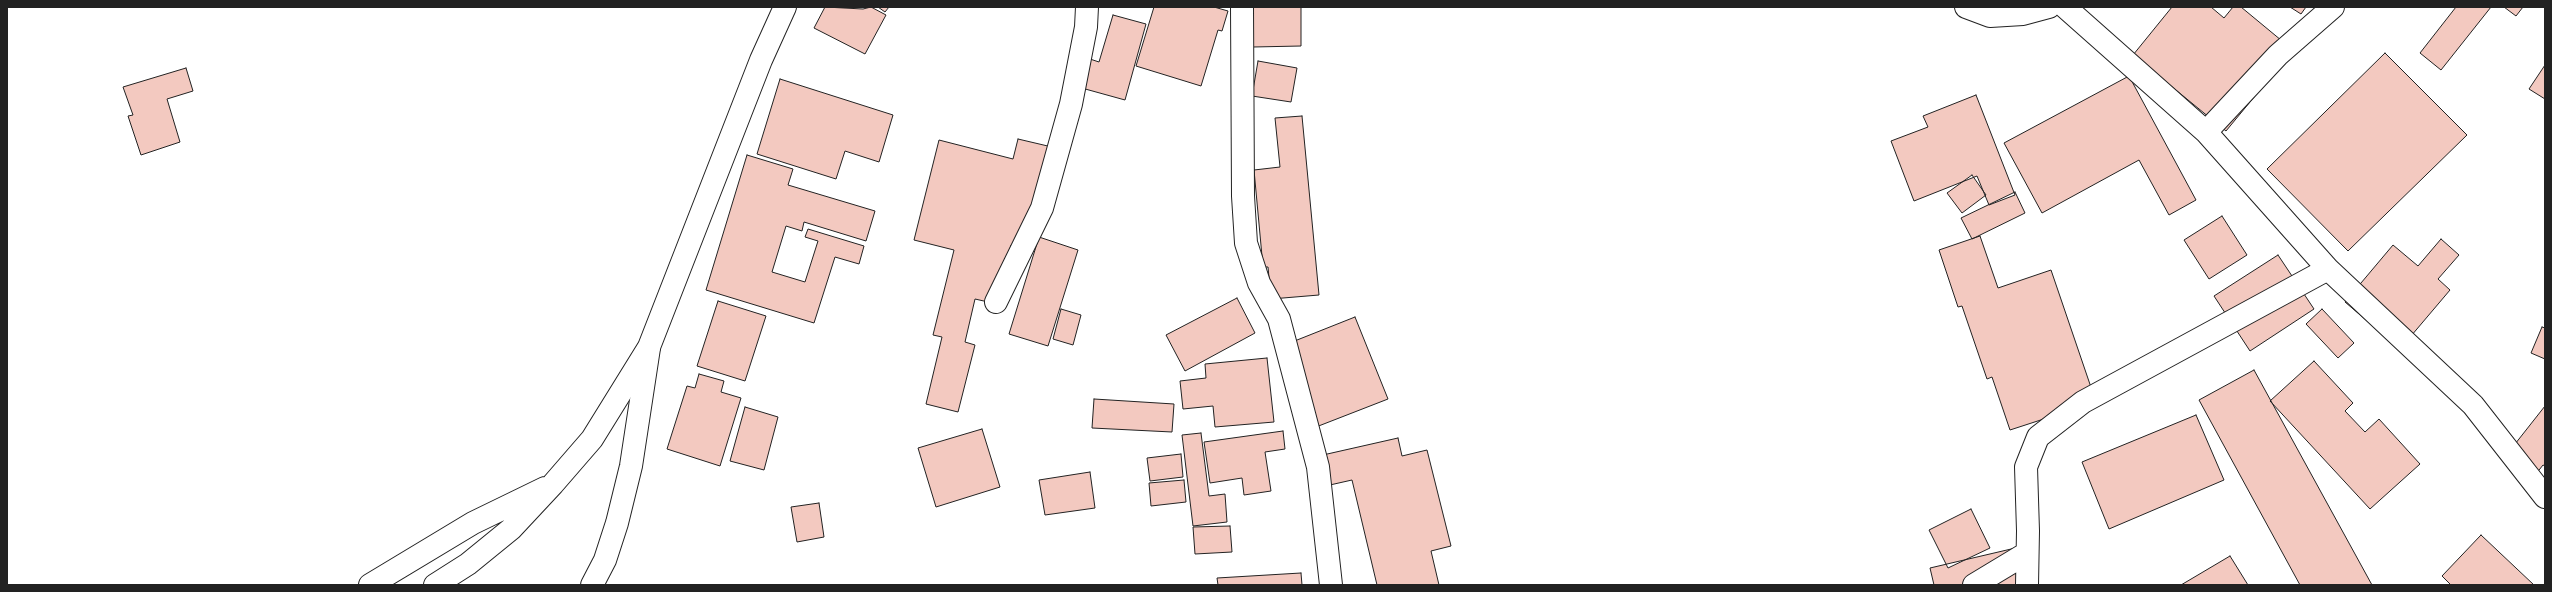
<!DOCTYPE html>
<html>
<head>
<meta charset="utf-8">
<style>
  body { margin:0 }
  #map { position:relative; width:2552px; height:592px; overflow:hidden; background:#fff; font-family:Overpass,sans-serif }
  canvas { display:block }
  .frame { position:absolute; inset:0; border:8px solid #222; pointer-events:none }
</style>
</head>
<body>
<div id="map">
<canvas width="2552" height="592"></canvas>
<div class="frame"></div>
</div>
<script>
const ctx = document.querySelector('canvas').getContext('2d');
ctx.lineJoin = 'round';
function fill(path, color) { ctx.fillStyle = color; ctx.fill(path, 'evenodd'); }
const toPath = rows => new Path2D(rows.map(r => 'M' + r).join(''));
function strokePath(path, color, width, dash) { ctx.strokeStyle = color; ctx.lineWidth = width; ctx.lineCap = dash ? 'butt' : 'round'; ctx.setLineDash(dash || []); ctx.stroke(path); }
const building = toPath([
  [825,7,863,9,871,7,886,15,865,54,814,28,825,7],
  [878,7,889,7,885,12,878,7],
  [1154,7,1214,7,1228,11,1222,31,1218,30,1201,86,1136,66,1154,7],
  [1252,7,1301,7,1301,46,1253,47,1252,7],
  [2172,7,2211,7,2224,18,2233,7,2241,7,2293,50,2226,131,2133,55,2172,7],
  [2290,7,2306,7,2301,14,2290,7],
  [2456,7,2491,7,2441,70,2420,53,2456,7],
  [2504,7,2523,7,2516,16,2504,7],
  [1113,15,1146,24,1125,100,1078,87,1087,58,1099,62,1113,15],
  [2385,53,2467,135,2348,251,2267,169,2385,53],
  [1258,61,1297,68,1291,102,1252,96,1258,61],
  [2545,65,2545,99,2529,89,2545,65],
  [186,68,193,91,167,99,180,142,141,155,128,116,133,115,123,87,186,68],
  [2129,76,2196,200,2169,215,2139,160,2042,213,2004,143,2129,76],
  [780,79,893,115,879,162,845,151,836,179,757,154,780,79],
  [1976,95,2015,195,1989,205,1977,176,1914,201,1891,141,1928,127,1923,116,1976,95],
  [1302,116,1319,295,1271,299,1268,267,1263,267,1254,170,1280,167,1275,118,1302,116],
  [1018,139,1052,147,1027,249,1011,245,997,304,975,299,965,342,975,345,958,412,926,404,942,337,933,335,954,250,914,240,939,140,1013,159,1018,139],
  [747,155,793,169,788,185,875,211,866,241,804,222,802,231,786,226,772,272,805,282,818,241,805,237,808,229,864,246,859,264,835,257,814,323,706,290,747,155],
  [1972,175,1986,195,1962,213,1947,193,1972,175],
  [2015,192,2025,213,1972,239,1961,218,2015,192],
  [2222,216,2247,255,2209,279,2184,240,2222,216],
  [1980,236,1998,288,2051,270,2096,402,2010,430,1992,377,1987,379,1962,306,1958,307,1939,250,1980,236],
  [1039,237,1078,250,1048,346,1009,334,1039,237],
  [2441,239,2459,255,2438,279,2450,290,2400,349,2345,302,2393,245,2418,266,2441,239],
  [2278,255,2314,309,2250,351,2214,296,2278,255],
  [1237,298,1255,333,1185,371,1166,335,1237,298],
  [718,301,766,316,745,381,697,366,718,301],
  [1061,309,1081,315,1073,345,1053,339,1061,309],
  [2322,309,2354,343,2338,358,2306,324,2322,309],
  [1355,317,1388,399,1316,427,1287,344,1355,317],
  [2542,327,2545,328,2545,359,2531,353,2542,327],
  [1267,358,1274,422,1215,427,1213,406,1183,409,1180,381,1206,378,1205,364,1267,358],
  [2314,361,2353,403,2345,411,2365,432,2379,419,2420,464,2370,509,2270,401,2314,361],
  [2254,370,2372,585,2300,585,2199,400,2254,370],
  [699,374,724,381,721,392,741,398,720,466,667,449,687,386,695,388,699,374],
  [1094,399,1174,404,1172,432,1092,428,1094,399],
  [2545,406,2545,466,2543,465,2532,479,2504,458,2545,406],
  [745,407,778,417,764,470,730,461,745,407],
  [2196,415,2224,480,2109,529,2082,462,2196,415],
  [982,429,1000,487,936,507,918,448,982,429],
  [1283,431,1285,449,1265,452,1271,491,1244,495,1242,478,1210,483,1204,442,1283,431],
  [1201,433,1209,496,1225,494,1227,522,1193,526,1182,435,1201,433],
  [1398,438,1402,456,1427,450,1451,546,1431,551,1439,585,1377,585,1352,480,1321,487,1314,457,1398,438],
  [1181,454,1183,477,1150,481,1147,458,1181,454],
  [1090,472,1095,508,1045,515,1039,480,1090,472],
  [1184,480,1186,502,1151,506,1149,483,1184,480],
  [819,503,824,537,797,542,791,507,819,503],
  [1971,509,1990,548,1948,568,1929,530,1971,509],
  [1230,526,1232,552,1195,554,1193,527,1230,526],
  [2481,535,2534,585,2451,585,2442,576,2481,535],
  [2024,546,2023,585,1934,585,1930,568,2024,546],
  [2230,556,2248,585,2181,585,2230,556],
  [1301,573,1302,585,1218,585,1217,578,1301,573]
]);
const street = toPath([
  [1242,7,1243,196,1246,243,1259,283,1279,319,1318,467,1331,585],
  [2065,7,2206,132,2328,269,2473,405,2545,497],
  [2206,132,2278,55,2333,7],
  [996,302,1042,208,1071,104,1086,27,1087,7],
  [592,585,605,560,617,523,631,466,649,348],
  [1974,585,2027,553],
  [2027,585,2028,531,2026,467,2038,437,2083,402,2328,269]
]);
const secondary = toPath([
  [1966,7,1990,16,2023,14,2049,7],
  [370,585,473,523,545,488],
  [435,585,468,564,511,529,553,484,592,439,649,347,761,60,785,7]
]);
fill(building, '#f3c9c0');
strokePath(building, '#222', 1);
strokePath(street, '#222', 24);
strokePath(secondary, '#222', 24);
strokePath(street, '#fff', 22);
strokePath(secondary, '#fff', 22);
</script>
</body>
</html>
